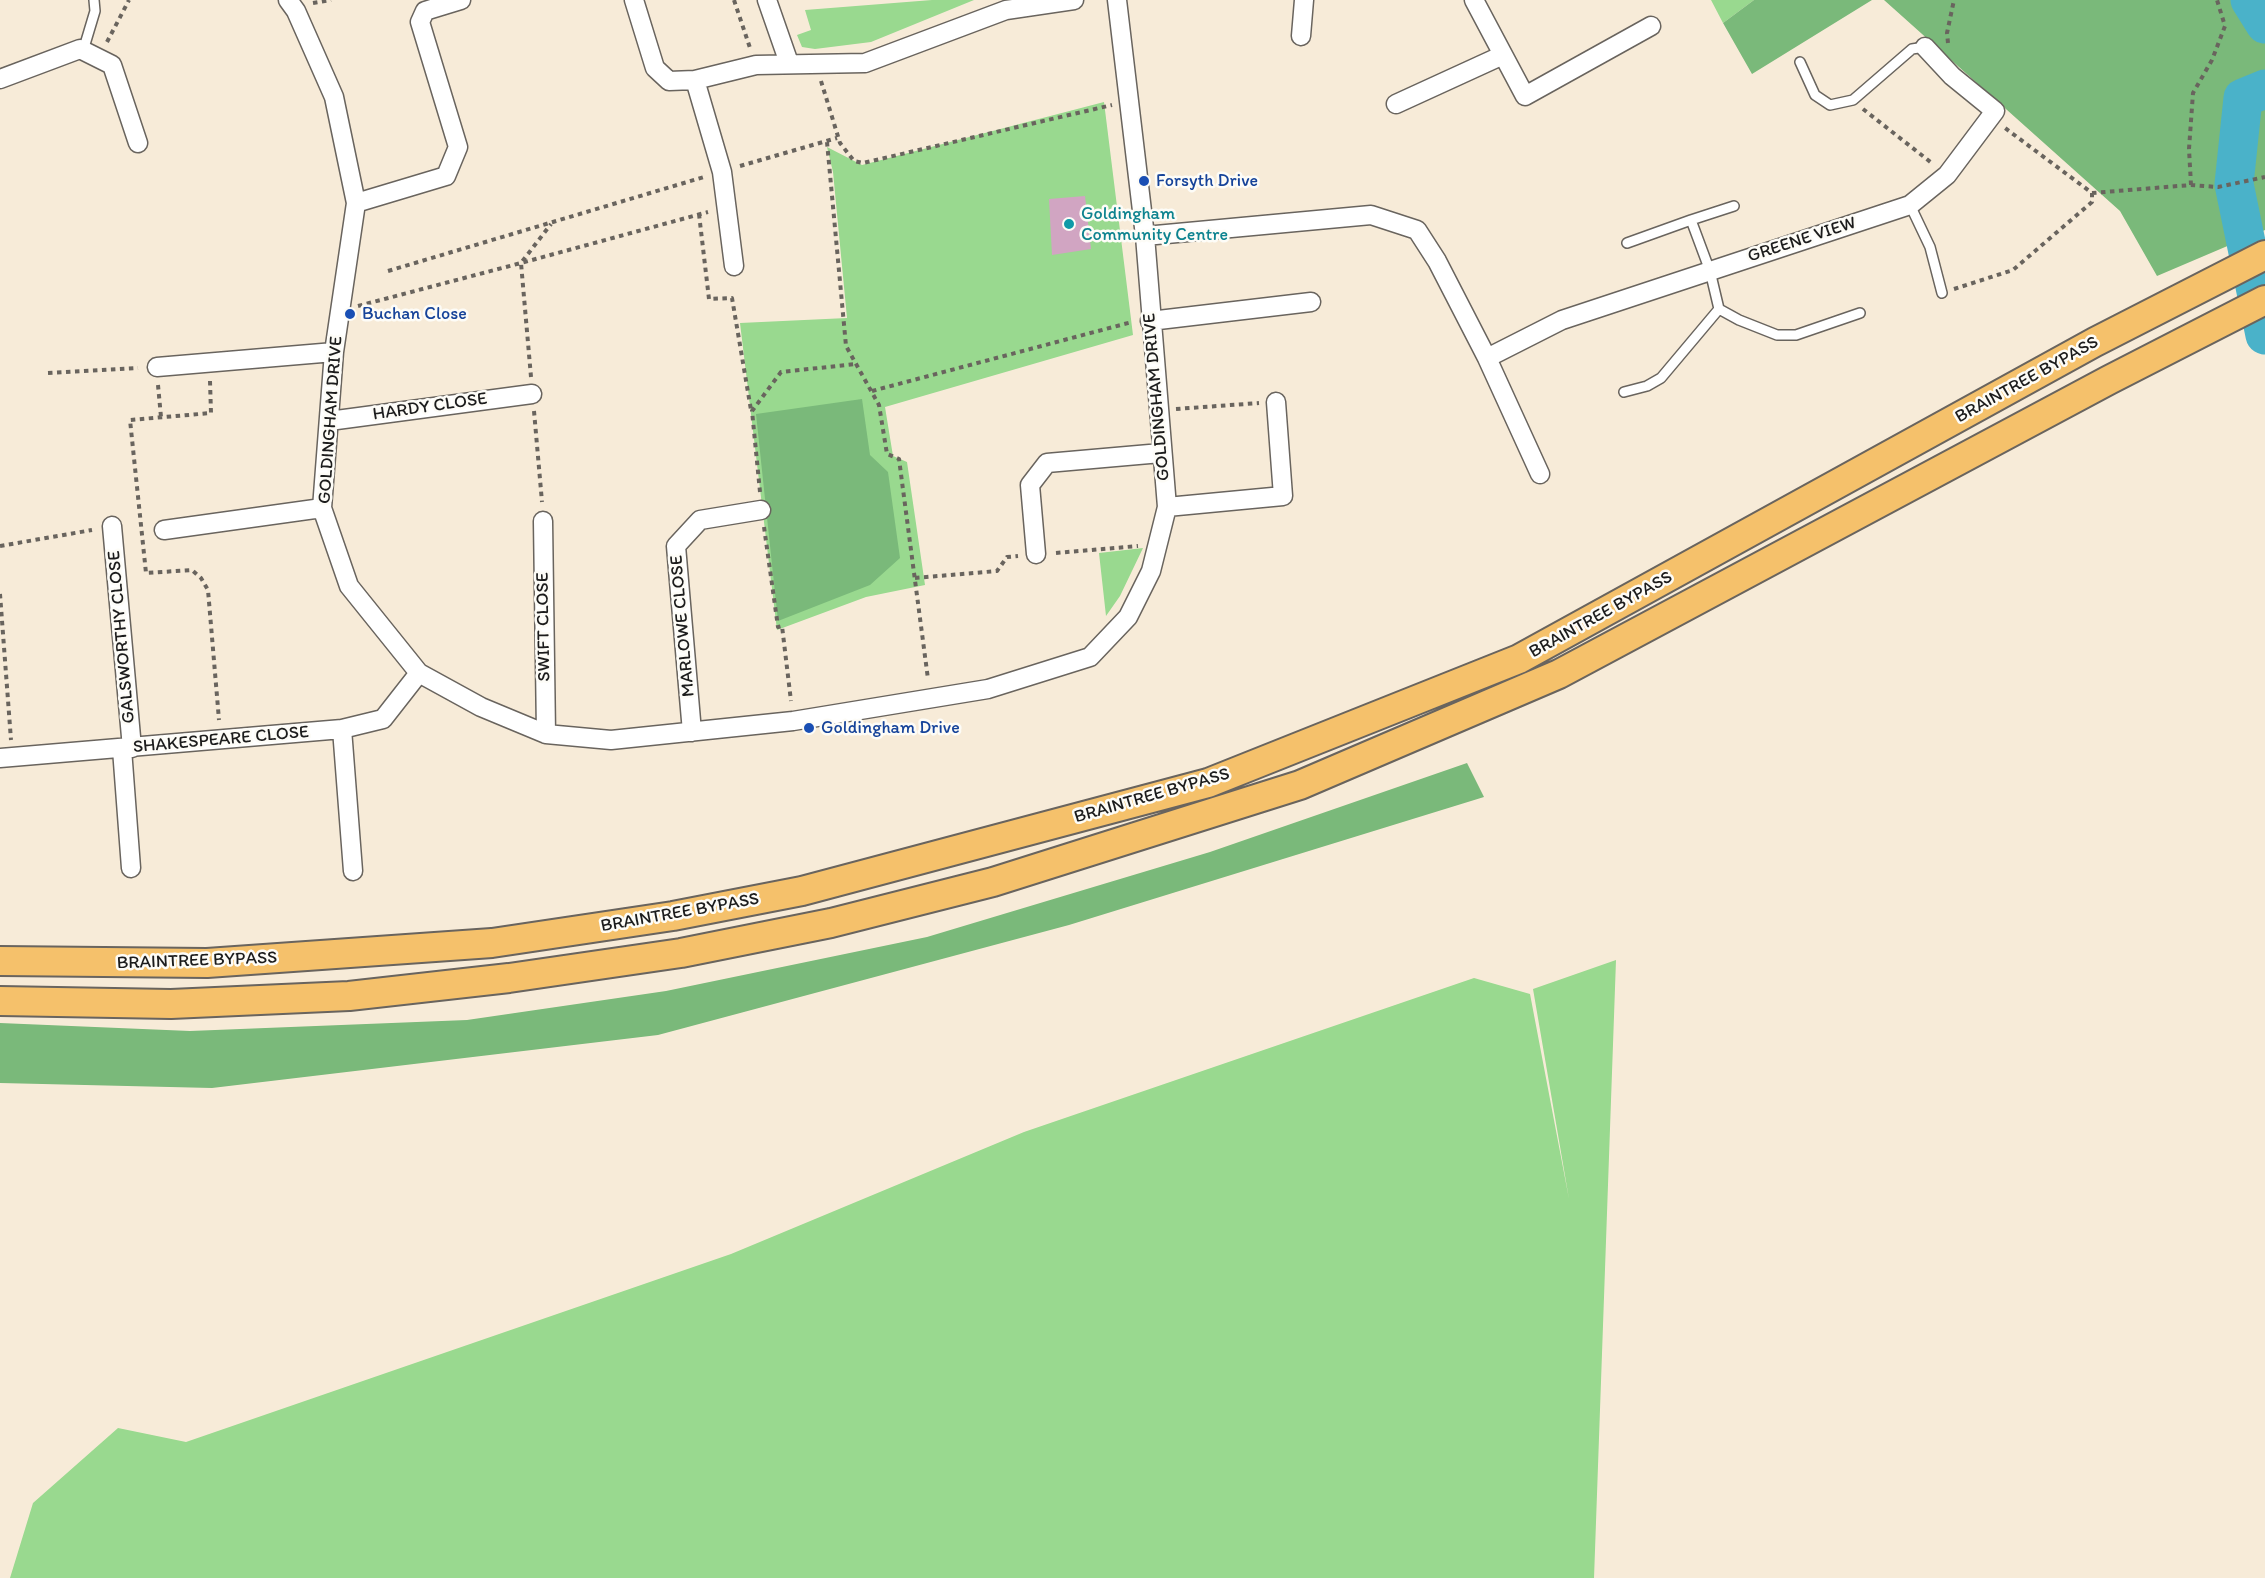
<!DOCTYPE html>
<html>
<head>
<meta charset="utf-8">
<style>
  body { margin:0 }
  canvas { display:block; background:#f7ebd8 }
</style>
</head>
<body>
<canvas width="2265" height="1578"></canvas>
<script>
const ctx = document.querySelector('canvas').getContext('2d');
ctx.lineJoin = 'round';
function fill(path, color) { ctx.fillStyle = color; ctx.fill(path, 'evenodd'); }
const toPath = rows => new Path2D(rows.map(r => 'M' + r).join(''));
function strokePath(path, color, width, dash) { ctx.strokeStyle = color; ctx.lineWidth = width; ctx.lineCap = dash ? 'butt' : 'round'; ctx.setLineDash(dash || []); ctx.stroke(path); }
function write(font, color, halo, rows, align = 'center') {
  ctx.font = font + ' Itim,sans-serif'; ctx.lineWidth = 5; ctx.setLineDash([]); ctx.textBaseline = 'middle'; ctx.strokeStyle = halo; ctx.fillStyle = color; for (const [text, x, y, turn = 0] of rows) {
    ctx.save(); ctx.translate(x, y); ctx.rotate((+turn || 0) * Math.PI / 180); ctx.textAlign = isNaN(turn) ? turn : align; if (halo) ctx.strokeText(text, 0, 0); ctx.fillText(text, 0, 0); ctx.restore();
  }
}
const green = toPath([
  [932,0,974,0,871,42,815,49,802,47,797,35,811,30,805,10],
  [1711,0,1754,0,1723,23],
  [1104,102,1133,335,885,407,893,456,907,462,925,585,866,597,777,630,740,323,847,318,833,172,827,147,862,165],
  [1143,548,1120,596,1106,616,1099,553],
  [1616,960,1594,1578,10,1578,33,1503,118,1428,186,1442,731,1254,1024,1132,1474,978,1530,994,1569,1199,1533,989]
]);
const forest = toPath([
  [1754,0,1872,0,1752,74,1723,23],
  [1884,0,2265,0,2265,230,2157,276,2120,211],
  [862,399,870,455,888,472,900,558,870,585,778,621,756,414],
  [1467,763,1484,797,1069,925,658,1035,212,1088,0,1083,0,1023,190,1031,467,1020,666,991,927,937,1210,852]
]);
const river = toPath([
  [2250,0,2265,24],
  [2265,89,2243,98,2234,184,2265,335]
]);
const building = toPath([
  [1085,196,1091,249,1052,255,1049,199]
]);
const path = toPath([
  [734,0,750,48],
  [313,3,331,0],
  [107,42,129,0],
  [1948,43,1947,33,1954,0],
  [821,81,840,143,854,161,863,163,1112,105],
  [1863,109,1933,164],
  [827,142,846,346,879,405,887,454,899,459,928,679],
  [740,166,837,138],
  [2191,185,2189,149,2193,93,2212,60,2225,26,2217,0],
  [2092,193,2191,185,2218,187,2265,177],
  [699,214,709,299,732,298,751,410],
  [388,271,704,177],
  [1954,289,2013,270,2092,202,2092,193,2005,128],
  [358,306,521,263,551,224],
  [48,373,138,368],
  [531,377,521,263,708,212],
  [210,381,211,413,130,420,146,573,192,570,201,578,208,590,219,720],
  [158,385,161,417],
  [872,391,1132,322],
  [1176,409,1259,403],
  [534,411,542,502],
  [760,492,752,411,781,372,856,364],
  [764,527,778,627,782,626,791,701],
  [0,546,92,530],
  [1056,553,1138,546],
  [915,578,997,571,1007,557,1018,556],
  [0,594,11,740]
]);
const service = toPath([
  [83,51,95,11,94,0],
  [1800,62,1815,95,1830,105,1853,100,1912,49,1925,47],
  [1910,205,1930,247,1942,293],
  [1691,220,1734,206],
  [1627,243,1691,220,1710,271,1719,309,1739,320,1777,335,1796,335,1860,313],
  [1624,392,1647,386,1661,378,1719,309]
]);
const minor = toPath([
  [288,0,296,11,334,97,356,203,334,352,322,508,349,586,419,673,481,707,546,734,611,740,793,721,988,689,1090,657,1128,617,1151,571,1167,507,1145,236,1117,0],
  [634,0,655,68,669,81,695,80,756,65,865,63,1006,10,1074,0],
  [767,0,789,63],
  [1474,0,1525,96,1651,26],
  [1301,36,1304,0],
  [0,79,80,49,112,65,138,143],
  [695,80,722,172,734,266],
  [1396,104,1503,55],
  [356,203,446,176,458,147,420,22,425,11,461,0],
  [1145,236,1371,215,1417,230,1437,261,1487,358,1540,474],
  [1150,321,1311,302],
  [1487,358,1562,320,1910,205,1947,175,1995,111,1952,76,1925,47],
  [157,367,334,352],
  [329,421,532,394],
  [1167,507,1283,496,1276,402],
  [543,521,546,734],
  [112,526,132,748],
  [164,530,322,508],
  [1036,554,1030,485,1047,463,1161,453],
  [342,729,353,871],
  [692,732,676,546,700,520,761,510],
  [122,749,131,868],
  [0,758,342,729,383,719,419,673]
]);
const trunk = toPath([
  [0,961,207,963,492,943,673,916,802,891,1208,783,1519,659,2095,342,2265,255],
  [0,1001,171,1004,349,996,509,978,681,953,831,923,993,882,1300,785,1559,674,2109,380,2265,300]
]);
const markers = [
  [1144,181,6,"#1a4fb4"],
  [1069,224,6,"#0f9aa8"],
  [350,314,6,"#1a4fb4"],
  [809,728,6,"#1a4fb4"]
];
const transitNames = [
  ["Forsyth Drive",1156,181],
  ["Buchan Close",362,314],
  ["Goldingham Drive",821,728]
];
const cultureNames = [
  ["Goldingham",1081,214],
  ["Community Centre",1081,235]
];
const streetNames = [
  ["GREENE VIEW",1802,240,-18],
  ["BRAINTREE BYPASS",2027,380,-29],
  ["GOLDINGHAM DRIVE",1157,397,-95],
  ["HARDY CLOSE",430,407,-8],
  ["GOLDINGHAM DRIVE",331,420,-86],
  ["BRAINTREE BYPASS",1601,615,-29],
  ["MARLOWE CLOSE",683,626,-95],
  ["SWIFT CLOSE",544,627,-91],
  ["GALSWORTHY CLOSE",122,637,-95],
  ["SHAKESPEARE CLOSE",221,740,-5],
  ["BRAINTREE BYPASS",1152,796,-16],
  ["BRAINTREE BYPASS",680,913,-10],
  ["BRAINTREE BYPASS",197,961,-2]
];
fill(green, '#99d98f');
fill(forest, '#7ab97a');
strokePath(river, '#4ab2c9', 39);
fill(building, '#d1a5c2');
strokePath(service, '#69645e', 12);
strokePath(minor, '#69645e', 21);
strokePath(trunk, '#69645e', 32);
strokePath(path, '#69645e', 4, [4.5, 4.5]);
strokePath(service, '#fff', 9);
strokePath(minor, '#fff', 18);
strokePath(trunk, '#f5c16b', 28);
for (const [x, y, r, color] of markers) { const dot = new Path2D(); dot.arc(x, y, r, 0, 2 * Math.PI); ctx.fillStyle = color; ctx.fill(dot); strokePath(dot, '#fdfcf7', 2); }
write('18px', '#164399', '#fdfcf7', transitNames, 'left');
write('18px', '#0d838f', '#fdfcf7', cultureNames, 'left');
write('18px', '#1c1c1c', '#fdfcf7', streetNames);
</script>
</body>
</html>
